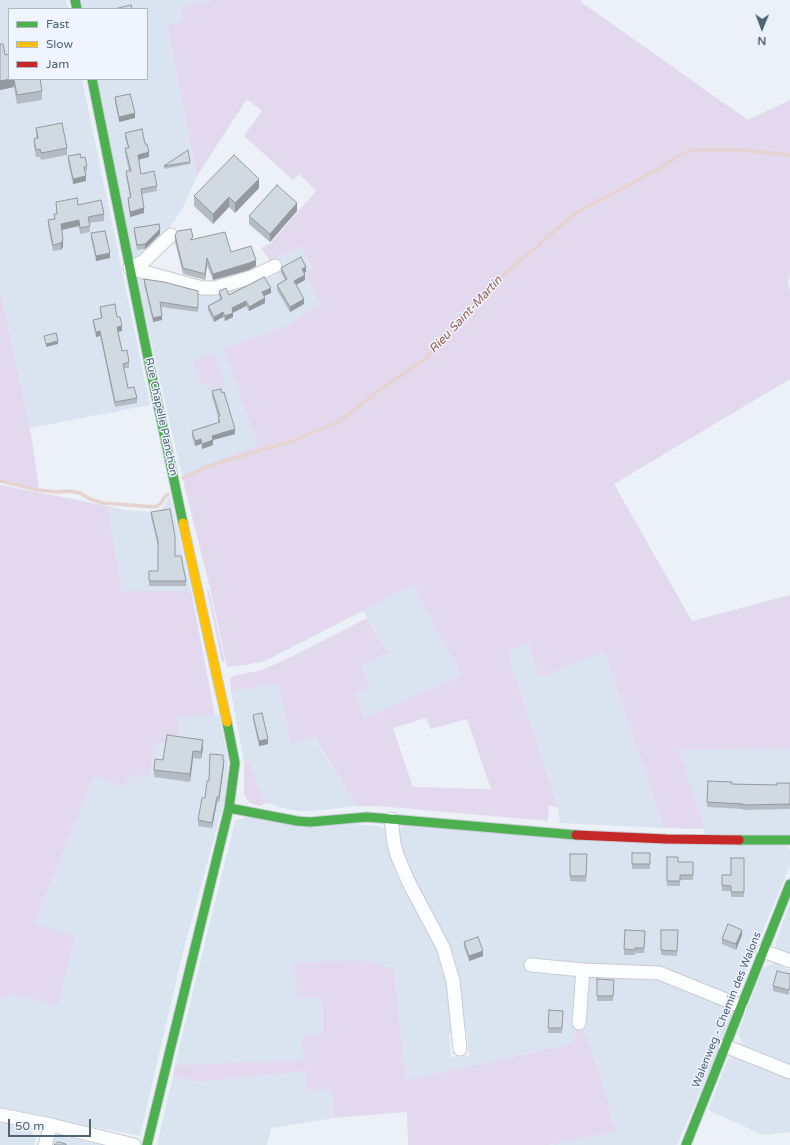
<!DOCTYPE html>
<html>
<head>
<meta charset="utf-8">
<style>
  body { margin:0 }
  #map { position:relative; width:790px; height:1145px; overflow:hidden; background:#ecf0f7; font-family:"Varela Round",sans-serif }
  canvas { display:block }
  .legend { position:absolute; left:8px; top:8px; width:140px; height:72px; box-sizing:border-box; background:#eff4fe; border:1px solid #aebbc7; margin:0; padding:5px 7px; list-style:none; font-size:12px; color:#4d6574 }
  .legend li { display:flex; align-items:center; gap:8px; height:20px }
  .legend b { width:20px; border:1px solid #aebbc7 }
  .north { position:absolute; left:742px; top:8px; width:40px; height:40px; -webkit-text-stroke:3px #eff4fe; paint-order:stroke; rotate:181deg; font-size:11px; font-weight:700; line-height:16px; text-align:center; color:#4d6574 }
  .north::after { content:''; display:block; margin:auto; width:14px; height:18px; background:#4d6574; clip-path:polygon(50% 0,100% 100%,50% 72%,0 100%) }
  .scale { position:absolute; left:8px; top:1119px; width:83px; height:18px; box-sizing:border-box; border:2px solid #4d6574; border-top:0; padding-left:5px; font-size:12px; line-height:14px; white-space:nowrap; color:#4d6574; -webkit-text-stroke:3px #eff4fe; paint-order:stroke }
</style>
</head>
<body>
<div id="map">
<canvas width="790" height="1145"></canvas>
<ul class="legend">
<li><b style="height:5px;background:#4caf50"></b>Fast</li>
<li><b style="height:5px;background:#ffc107"></b>Slow</li>
<li><b style="height:5px;background:#c62828"></b>Jam</li>
</ul>
<div class="north">N</div>
<div class="scale">50 m</div>
</div>
<script>
const ctx = document.querySelector('canvas').getContext('2d');
ctx.lineJoin = 'round';
function fill(path, color) { ctx.fillStyle = color; ctx.fill(path, 'evenodd'); }
const toPath = rows => new Path2D(rows.map(r => 'M' + r).join(''));
function strokePath(path, color, width, dash) { ctx.strokeStyle = color; ctx.lineWidth = width; ctx.lineCap = dash ? 'butt' : 'round'; ctx.setLineDash(dash || []); ctx.stroke(path); }
function write(font, color, halo, rows, align = 'center') {
  ctx.font = font + ' "Varela Round",sans-serif'; ctx.lineWidth = 3; ctx.setLineDash([]); ctx.textBaseline = 'middle'; ctx.strokeStyle = halo; ctx.fillStyle = color; for (const [text, x, y, turn = 0] of rows) {
    ctx.save(); ctx.translate(x, y); ctx.rotate((+turn || 0) * Math.PI / 180); ctx.textAlign = isNaN(turn) ? turn : align; if (halo) ctx.strokeText(text, 0, 0); ctx.fillText(text, 0, 0); ctx.restore();
  }
}
const residential = toPath([
  [0,0,66,0,68,9,9,9,9,79,82,79,150,405,30,428,0,289],
  [80,0,211,0,180,6,183,22,167,25,197,176,182,209,167,232,142,256,133,260,96,79,147,79,147,9,81,9],
  [301,247,313,271,307,274,321,304,288,325,223,348,259,444,182,476,137,280,142,276,221,291,276,276,270,261],
  [170,496,191,591,122,591,108,506,124,510,153,512,161,510],
  [413,585,461,675,364,718,355,694,371,688,361,664,388,653,363,610],
  [529,642,538,678,604,652,664,828,560,823,558,808,508,652],
  [278,683,291,743,313,737,355,802,355,806,312,811,298,811,277,807,263,799,250,762,244,761,231,692],
  [219,714,228,762,225,798,184,948,140,1136,0,1108,0,999,14,995,58,1006,33,923,94,776,124,788,130,774,154,743,178,717],
  [790,749,790,835,706,835,678,750],
  [247,817,380,826,384,829,387,835,389,853,398,878,410,901,426,925,435,943,444,967,450,992,453,1027,449,1035,451,1057,469,1056,467,1033,463,1027,458,978,451,950,418,888,400,846,398,837,399,830,405,825,786,846,790,850,790,865,738,991,729,996,657,969,526,960,525,970,575,976,576,980,574,1043,406,1080,394,968,322,998,323,1034,303,1060,175,1065,235,821],
  [790,902,790,957,779,952,775,945],
  [777,962,780,962,782,967,790,970,790,1065,744,1047,738,1033,763,968],
  [586,975,650,976,726,1002,733,1017,677,1145,548,1145,616,1132,604,1087,583,1028],
  [738,1055,790,1077,790,1132,763,1135,708,1110,728,1059],
  [306,1071,308,1092,331,1090,334,1118,271,1128,267,1145,157,1145,173,1076,198,1082],
  [0,1124,30,1129,36,1140,34,1145,0,1145],
  [60,1136,103,1145,50,1145,54,1138]
]);
const green = toPath([
  [211,0,581,0,581,2,748,120,790,100,790,275,788,281,790,291,790,379,614,484,692,621,790,595,790,749,679,750,705,829,664,828,604,652,538,678,529,642,508,652,558,808,549,805,548,821,378,806,355,806,355,802,314,737,291,744,278,683,231,692,230,679,233,676,262,670,293,656,367,618,388,653,361,665,371,688,355,694,364,718,461,675,413,585,265,661,245,665,227,667,210,588,182,476,258,444,223,348,288,325,320,304,306,274,313,270,301,247,270,261,261,248,271,243,316,191,299,174,293,180,244,136,262,111,247,99,197,176,167,25,182,22,180,6],
  [426,718,431,729,467,719,491,789,413,787,393,728],
  [0,289,30,428,39,488,0,481],
  [215,353,225,386,211,390,209,384,201,386,193,360],
  [0,485,108,506,122,591,191,591,215,715,178,717,179,742,154,743,149,778,130,774,124,788,94,776,34,923,75,936,58,1006,14,995,0,999],
  [207,590,209,590,225,662,222,662],
  [244,761,250,762,263,798,272,804,265,803,261,806,250,803,247,799,244,794],
  [367,961,394,968,406,1080,574,1043,575,1026,583,1028,604,1087,616,1132,548,1145,408,1145,407,1112,334,1118,331,1090,308,1092,305,1071,198,1082,173,1076,175,1065,303,1060,302,1036,323,1034,322,998,297,998,294,962]
]);
const stream = toPath([
  [183,478,205,467,292,441,338,422,385,386,425,359,489,287,576,213,662,167,677,156,691,150,740,150,790,155],
  [0,481,38,490,58,492,69,491,80,493,90,499,103,503,156,507,161,503,164,498,168,494]
]);
const street = toPath([
  [130,268,202,288,215,288,252,277,275,266],
  [130,268,144,261,171,235],
  [391,819,394,844,397,855,409,883,443,947,453,981,460,1049],
  [763,951,790,961],
  [531,965,583,970,659,973,741,1006],
  [579,1023,583,970],
  [725,1046,790,1072],
  [0,1115,51,1125,134,1145],
  [45,1145,51,1125]
]);
const fast = toPath([
  [75,0,77,9],
  [92,79,147,353,183,523],
  [229,808,297,821,310,822,367,817,576,835],
  [739,840,790,840],
  [147,1145,229,808,235,763,227,722],
  [686,1145,790,884]
]);
const slow = toPath([
  [183,523,227,722]
]);
const jam = toPath([
  [576,835,666,839,739,840]
]);
const wall = toPath([
  [0,44,5,55,40,79,42,91,42,100,17,104,14,87,0,90],
  [115,97,135,118,119,122,115,102],
  [36,128,67,148,67,155,41,160,40,157,36,157,34,146,34,139,36,138],
  [125,133,145,144,149,157,138,159,141,174,157,186,157,191,142,194,144,213,130,217,128,203,128,198,130,197,126,176,126,171,129,171,125,153,125,148,128,148,125,138],
  [68,156,81,158,87,166,87,171,85,171,86,181,73,184,68,161],
  [190,162,190,164,164,169,164,166],
  [259,188,235,213,229,207,213,224,194,206,194,196],
  [56,202,78,205,104,214,104,221,89,223,90,232,80,234,79,226,62,230,63,247,61,250,53,251,48,226,48,220,54,219,54,214,57,214],
  [297,211,270,242,249,224,249,216],
  [134,228,160,234,145,249,137,250,134,233],
  [91,233,110,258,96,261,91,238],
  [175,235,193,240,231,252,256,266,249,270,213,280,207,265,205,280,183,274,175,242],
  [281,268,306,272,304,273,305,280,296,285,304,304,290,312,277,290,277,285,285,280,281,273],
  [144,279,198,291,198,312,161,307,162,320,153,322,144,284],
  [219,291,229,295,271,293,264,296,265,303,249,311,246,306,233,313,233,317,225,321,223,317,214,322,208,310,208,306,220,299,219,295],
  [100,307,117,317,122,331,118,332,122,351,129,362,129,368,124,368,128,388,137,398,137,403,115,407,100,336,96,337,93,325,93,320,101,318,100,312],
  [212,391,235,434,213,440,213,445,202,449,201,444,195,446,192,436,192,431,218,423,218,417,212,396],
  [151,512,175,556,186,581,186,586,149,586,149,571,158,571,158,546,151,517],
  [253,715,268,744,259,746,253,720],
  [203,748,201,759,193,758,190,782,154,777,154,770,163,760],
  [223,760,224,765,219,802,217,802,212,828,198,826,198,820,205,798,209,781],
  [708,781,731,784,777,785,790,783,790,809,743,810,743,809,707,807],
  [632,853,650,853,650,869,632,869],
  [570,854,587,854,586,882,570,881],
  [667,857,678,862,693,862,693,880,680,880,680,886,667,886],
  [744,858,744,897,731,897,731,891,722,891,722,875,731,875],
  [661,930,678,930,677,956,661,955],
  [742,935,736,950,722,944,722,939],
  [645,936,644,953,635,953,635,955,624,955,624,949],
  [464,942,483,956,469,961,464,947],
  [790,974,789,995,773,991,773,986],
  [597,979,614,980,613,1001,597,1001],
  [549,1010,563,1011,562,1033,548,1033]
]);
const shadedWall = toPath([
  [11,79,14,79,14,87,0,90,0,81],
  [135,113,135,118,119,122,119,117],
  [149,152,149,157,138,160,138,155],
  [86,176,86,181,73,184,73,179],
  [259,179,259,188,235,213,235,203],
  [229,197,229,207,213,224,213,214],
  [297,203,297,211,270,242,270,234],
  [144,208,144,213,130,217,130,212],
  [79,220,79,226,61,230,61,224],
  [160,229,160,234,145,249,145,244],
  [63,240,63,247,61,250,61,243],
  [110,253,110,258,96,261,96,256],
  [207,258,207,265,205,280,205,274],
  [256,260,256,266,249,270,213,280,213,274],
  [306,267,306,272,302,274,302,269],
  [305,275,305,280,294,286,294,281],
  [271,288,271,293,262,297,262,292],
  [265,298,265,303,249,311,249,307],
  [304,299,304,304,290,312,290,307],
  [246,301,246,306,232,313,233,313,233,317,225,321,225,316,232,308],
  [223,312,223,317,214,322,214,317],
  [162,316,162,320,153,322,153,318],
  [122,326,122,331,117,332,117,327],
  [100,331,100,336,96,337,96,332],
  [58,341,58,344,46,347,46,344],
  [235,429,235,434,213,440,213,445,202,449,202,444,212,436],
  [201,439,201,444,195,446,195,441],
  [268,739,268,744,259,746,259,741],
  [203,740,203,748,201,759,201,752],
  [193,751,193,758,190,782,190,774],
  [224,760,224,765,219,802,219,797],
  [217,797,217,802,212,828,212,823],
  [742,930,742,935,736,950,736,944],
  [483,951,483,956,469,961,469,956]
]);
const building = toPath([
  [131,5,132,9,114,9,131,5],
  [0,44,3,44,5,55,9,54,9,79,11,79,0,81,0,44],
  [14,79,40,79,42,91,17,95,14,79],
  [130,94,135,113,119,117,115,97,130,94],
  [62,123,67,148,41,153,40,149,36,150,34,139,38,138,36,128,62,123],
  [142,129,145,144,147,144,149,152,138,155,141,174,154,171,157,186,141,189,144,208,130,212,128,198,131,197,126,171,131,171,125,148,129,148,125,133,142,129],
  [188,150,190,162,164,166,188,150],
  [80,154,81,158,85,157,87,166,84,167,86,176,73,179,68,156,80,154],
  [234,155,259,179,235,203,229,197,213,214,194,196,234,155],
  [277,185,297,203,270,234,249,216,277,185],
  [77,198,78,205,101,200,104,214,88,217,90,226,80,228,79,220,61,224,63,240,61,243,53,245,48,220,55,219,54,214,57,214,56,202,77,198],
  [159,224,160,229,145,244,137,245,134,228,159,224],
  [191,229,193,237,190,240,225,232,231,252,251,246,256,260,249,263,213,274,207,258,205,274,183,268,175,235,178,231,191,229],
  [105,231,110,253,96,256,91,233,105,231],
  [301,257,306,267,302,269,305,275,294,281,304,299,290,307,277,285,287,279,281,268,301,257],
  [264,277,271,288,262,292,265,298,249,307,246,301,232,308,233,313,225,316,223,312,214,317,208,306,222,299,219,291,226,288,229,295,264,277],
  [144,279,164,282,198,291,198,308,160,302,162,316,153,318,144,279],
  [115,304,117,317,120,317,122,326,117,327,122,351,127,350,129,362,123,364,128,388,134,387,137,398,115,402,100,331,96,332,93,320,102,318,100,307,115,304],
  [56,333,58,341,46,344,44,336,56,333],
  [221,389,222,393,224,392,235,429,212,436,213,440,202,444,201,439,195,441,192,431,220,422,218,417,220,416,212,391,221,389],
  [170,509,175,536,175,556,181,556,186,581,149,581,149,571,158,571,158,541,151,512,170,509],
  [262,713,268,739,259,741,253,715,262,713],
  [167,735,203,740,201,752,193,751,190,774,154,770,155,759,163,760,167,735],
  [210,754,223,755,223,760,224,760,219,797,217,797,212,823,198,820,202,798,205,798,207,781,209,781,210,754],
  [708,781,732,782,731,784,777,785,777,783,790,783,790,804,743,805,743,804,707,802,708,781],
  [632,853,650,853,650,864,632,864,632,853],
  [570,854,587,854,586,876,570,876,570,854],
  [667,857,678,857,678,862,693,862,693,875,680,875,680,881,667,881,667,857],
  [731,858,744,858,744,892,731,892,731,886,722,885,722,875,731,875,731,858],
  [728,924,742,930,736,944,722,939,728,924],
  [625,930,645,931,644,948,635,948,635,950,624,949,625,930],
  [661,930,678,930,677,951,661,950,661,930],
  [478,937,483,951,469,956,464,942,478,937],
  [777,971,790,974,790,987,789,990,773,986,777,971],
  [597,979,614,980,613,996,597,996,597,979],
  [549,1010,563,1011,562,1028,548,1028,549,1010],
  [58,1142,66,1144,66,1145,54,1145,58,1142]
]);
const streetNames = [
  ["Rue Chapelle Planchon",161,417,78],
  ["Walenweg - Chemin des Walons",727,1010,-68]
];
const waterNames = [
  ["Rieu Saint-Martin",466,315,-47]
];
fill(residential, '#dae4f0');
fill(green, '#e3d9ef');
strokePath(stream, '#e6d2cf', 3.5);
strokePath(street, '#c6ccd3', 15);
strokePath(fast, '#c6ccd4', 11);
strokePath(slow, '#c6ccd4', 11);
strokePath(jam, '#c6ccd4', 11);
strokePath(street, '#fcfdfe', 13);
strokePath(fast, '#4caf50', 9);
strokePath(slow, '#ffc107', 9);
strokePath(jam, '#c62828', 9);
fill(wall, '#b5bbc2');
fill(shadedWall, '#93999e');
fill(building, '#d2dae1');
strokePath(building, '#93999e', 1);
write('11px', '#4d6574', '#eff4fe', streetNames);
write('italic 12px', '#9b6152', '#eff4fe', waterNames);
</script>
</body>
</html>
